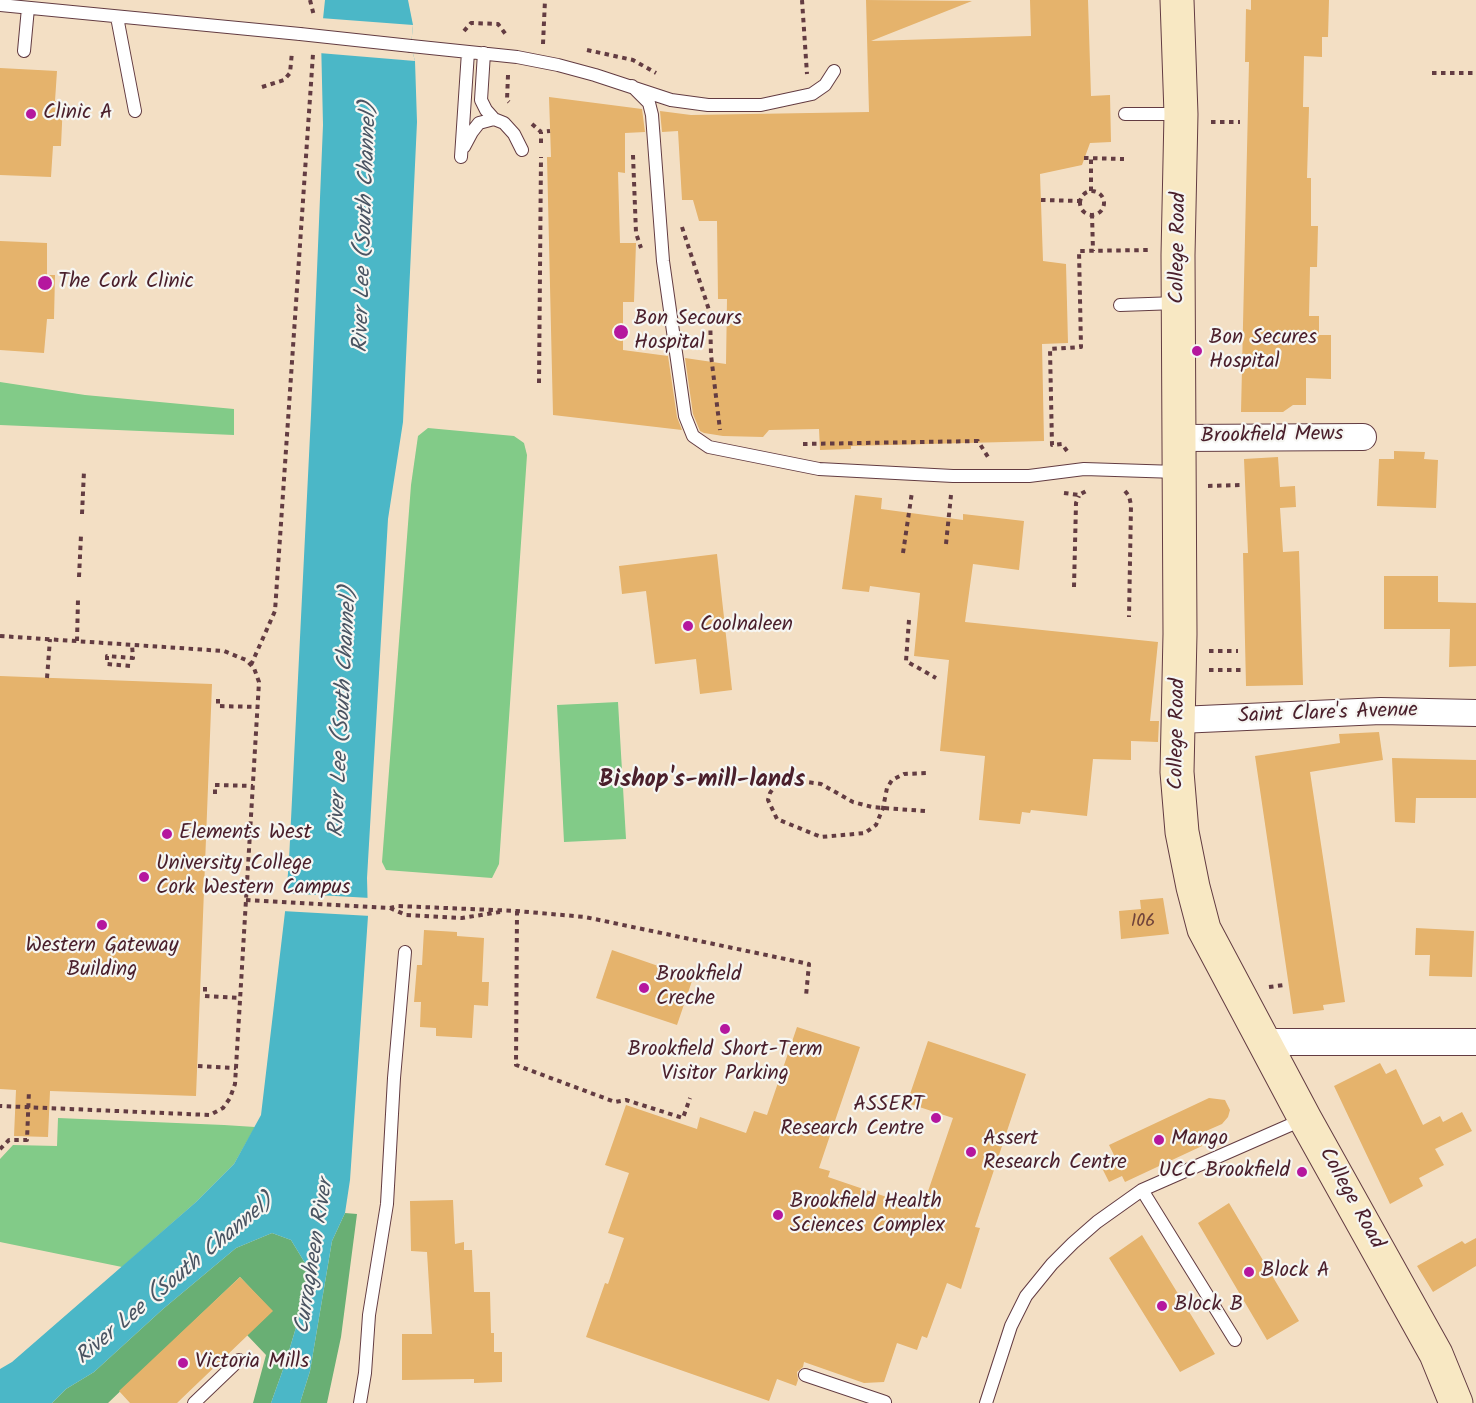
<!DOCTYPE html>
<html>
<head>
<meta charset="utf-8">
<style>
  body { margin:0 }
  canvas { display:block; background:#f3dfc4 }
</style>
</head>
<body>
<canvas width="1476" height="1403"></canvas>
<script>
const ctx = document.querySelector('canvas').getContext('2d');
ctx.lineJoin = 'round';
function fill(path, color) { ctx.fillStyle = color; ctx.fill(path, 'evenodd'); }
const toPath = rows => new Path2D(rows.map(r => 'M' + r).join(''));
function strokePath(path, color, width, dash) { ctx.strokeStyle = color; ctx.lineWidth = width; ctx.lineCap = dash ? 'butt' : 'round'; ctx.setLineDash(dash || []); ctx.stroke(path); }
function write(font, color, halo, rows, align = 'center') {
  ctx.font = font + ' Kalam,sans-serif'; ctx.lineWidth = 4.5; ctx.setLineDash([]); ctx.textBaseline = 'middle'; ctx.strokeStyle = halo; ctx.fillStyle = color; for (const [text, x, y, turn = 0] of rows) {
    ctx.save(); ctx.translate(x, y); ctx.rotate((+turn || 0) * Math.PI / 180); ctx.textAlign = isNaN(turn) ? turn : align; if (halo) ctx.strokeText(text, 0, 0); ctx.fillText(text, 0, 0); ctx.restore();
  }
}
const green = toPath([
  [0,382,85,395,234,409,234,435,0,425],
  [428,428,514,436,524,443,527,455,499,864,492,878,386,870,382,862,411,485,418,436],
  [618,702,626,839,564,842,557,705],
  [58,1118,224,1125,255,1127,234,1164,196,1202,122,1267,0,1242,0,1159,13,1145,57,1146]
]);
const forest = toPath([
  [345,1213,357,1214,341,1337,327,1403,300,1403,310,1371,332,1241],
  [272,1233,291,1240,305,1263,307,1291,285,1364,271,1403,253,1403,266,1355,247,1335,272,1311,240,1277,108,1403,52,1403,66,1389,94,1372,163,1309,236,1248]
]);
const water = toPath([
  [325,0,408,0,413,25,411,46,415,61,417,122,403,422,388,519,367,878,368,916,350,1180,345,1213,332,1241,310,1371,300,1403,271,1403,285,1364,307,1291,305,1263,291,1240,272,1233,236,1248,163,1309,94,1372,66,1389,52,1403,0,1403,0,1369,12,1362,196,1202,234,1164,261,1115,285,912,289,860,311,415,323,125,321,38]
]);
const pier = toPath([
  [320,18,413,25,411,46,415,61,319,53,318,38],
  [283,893,370,898,371,916,282,911]
]);
const building = toPath([
  [866,0,972,1,871,41,1031,36,1030,0,1088,0,1091,96,1110,95,1111,142,1090,143,1082,165,1040,174,1043,261,1066,264,1068,343,1042,344,1044,441,851,446,851,449,820,450,819,429,769,430,763,437,723,436,704,433,700,431,693,414,685,358,726,364,727,299,718,299,717,221,699,221,693,200,682,200,678,131,662,132,660,111,691,115,869,112],
  [1251,0,1329,0,1328,37,1322,37,1322,57,1304,56,1303,107,1309,107,1307,178,1311,178,1311,226,1318,226,1317,267,1310,267,1309,316,1319,316,1319,335,1331,335,1331,379,1306,378,1306,405,1293,405,1283,412,1241,412,1249,62,1245,62,1246,9,1251,10],
  [0,68,57,71,55,101,63,102,61,146,53,146,51,177,0,175],
  [549,97,642,109,645,132,625,133,625,173,618,172,620,243,636,243,634,302,623,302,623,350,668,356,677,417,682,430,553,415,547,157,551,157],
  [0,241,47,243,47,275,55,275,54,319,47,319,44,353,0,350],
  [1394,451,1425,452,1424,459,1438,460,1436,508,1377,506,1379,459,1394,459],
  [1278,457,1280,487,1295,486,1296,507,1280,508,1283,552,1299,551,1303,685,1246,686,1243,553,1248,553,1244,459],
  [855,495,882,498,881,509,963,520,963,514,1024,521,1019,570,973,564,965,622,1158,642,1150,721,1159,721,1158,742,1131,741,1131,760,1093,759,1087,816,1031,810,1030,813,1022,812,1020,824,979,820,985,756,940,751,949,660,914,656,920,593,870,586,869,592,842,589],
  [717,554,732,690,700,694,696,659,655,664,646,591,622,594,619,566],
  [1384,576,1438,576,1438,602,1476,603,1476,666,1449,667,1450,629,1384,629],
  [0,676,212,684,196,1096,50,1091,48,1137,14,1136,16,1090,0,1089],
  [1379,732,1383,760,1310,772,1345,1002,1323,1005,1324,1010,1293,1014,1255,756,1340,743,1339,734],
  [1392,758,1476,760,1476,798,1416,798,1415,823,1395,822],
  [1163,898,1169,934,1121,939,1119,911,1141,909,1140,900],
  [1416,928,1474,931,1472,977,1429,976,1430,955,1415,955],
  [424,930,457,932,457,936,484,938,482,982,489,982,488,1006,474,1005,472,1038,436,1036,436,1028,420,1027,421,1002,414,1002,417,965,422,965],
  [612,950,693,978,677,1025,596,998],
  [797,1027,860,1047,819,1168,830,1171,828,1177,922,1209,953,1118,907,1103,928,1041,1026,1074,975,1227,980,1228,961,1289,947,1283,927,1338,922,1336,917,1350,897,1343,884,1382,864,1383,804,1362,803,1367,797,1372,798,1380,796,1386,777,1379,769,1401,586,1337,605,1283,608,1284,624,1238,608,1233,629,1173,605,1165,626,1105,697,1129,700,1117,746,1133,754,1111,767,1115],
  [1380,1063,1386,1074,1396,1069,1423,1125,1440,1116,1443,1122,1462,1112,1472,1131,1435,1149,1444,1165,1419,1178,1423,1186,1390,1204,1334,1086],
  [1209,1098,1225,1100,1230,1110,1228,1117,1222,1124,1197,1135,1202,1146,1125,1182,1122,1176,1109,1182,1099,1162,1114,1155,1109,1145],
  [453,1200,455,1244,464,1242,464,1250,472,1250,474,1292,490,1292,491,1333,494,1333,494,1352,502,1352,502,1382,474,1383,474,1379,402,1380,402,1334,432,1334,427,1252,411,1251,410,1201],
  [1229,1203,1299,1321,1267,1340,1198,1223],
  [1142,1235,1215,1354,1180,1372,1109,1258],
  [1476,1238,1476,1266,1433,1292,1417,1266,1462,1241,1465,1244],
  [240,1277,273,1311,177,1403,130,1403,119,1391]
]);
const path = toPath([
  [310,0,314,16],
  [802,0,807,74],
  [464,31,471,23,498,24,507,36],
  [543,44,545,0],
  [587,50,633,60,656,73],
  [1432,73,1476,73],
  [508,75,507,100,509,102],
  [262,87,284,80,290,73,292,52],
  [1211,122,1240,122],
  [532,124,541,132,550,131],
  [541,143,541,132],
  [633,155,636,233,641,248],
  [1084,158,1124,159],
  [1091,191,1091,159],
  '1080 203a12 12 0 1 1 24 0a12 12 0 1 1-24 0Z',
  [1041,200,1080,201],
  [1092,214,1093,251],
  [682,227,710,313,711,355,720,430],
  [539,383,541,157],
  [803,444,978,441,988,457],
  [1067,451,1062,444,1052,445,1050,349,1081,347,1079,251,1148,250],
  [1208,486,1241,485],
  [1125,491,1129,496,1131,505,1129,617],
  [1064,493,1079,495,1088,490],
  [82,514,84,471],
  [946,544,951,495],
  [903,553,912,492],
  [79,577,81,535],
  [1074,587,1076,503,1079,496],
  [909,620,906,661,936,678],
  [0,636,224,651,246,660,254,668,259,682,235,1084,230,1098,223,1108,210,1115,0,1106],
  [77,641,78,599],
  [1209,651,1238,651],
  [251,665,275,611,313,54],
  [130,666,107,664,107,656,133,658,132,645],
  [1209,670,1241,670],
  [47,678,50,639],
  [218,699,218,706,258,707],
  [215,794,215,785,253,786],
  [925,811,883,808,872,807,853,802,821,784,800,781,782,782,774,787,770,793,768,800,777,819,821,837,865,833,876,825,883,808,887,788,892,780,904,774,928,773],
  [246,900,390,908,398,906,517,911,585,917,809,964,806,996],
  [390,908,406,915,462,918,500,912],
  [517,911,516,1065,615,1102,626,1100,683,1118,690,1098],
  [205,987,205,996,240,998],
  [1269,987,1284,985],
  [198,1066,236,1068],
  [0,1149,9,1140,27,1140,29,1090]
]);
const lane = toPath([
  [0,5,300,34],
  [117,17,135,111],
  [411,46,517,57,558,65,595,75,671,100,708,105,761,105,812,94,825,85,834,71],
  [24,51,28,8],
  [484,53,481,100,486,110,494,119,504,123,514,134,522,150],
  [632,86,649,103,652,115,663,261,685,416,693,436,709,447,819,469,953,476,1029,476,1084,469,1177,472],
  [1125,114,1181,114],
  [464,147,472,132,479,123,494,119],
  [461,157,468,52],
  [1120,305,1177,303],
  [1142,1190,1235,1340],
  [805,1375,885,1402],
  [194,1403,239,1360],
  [360,1403,365,1373,369,1315,387,1204,394,1078,405,952],
  [986,1403,1011,1326,1026,1296,1052,1264,1073,1243,1097,1222,1142,1190,1304,1119]
]);
const street = toPath([
  [1181,438,1363,437],
  [1179,720,1381,711,1476,713],
  [1264,1042,1476,1042]
]);
const secondary = toPath([
  [1177,0,1181,114,1178,255,1180,634,1177,772,1182,832,1193,887,1204,929,1305,1119,1436,1354,1456,1403]
]);
const laneBridge = toPath([
  [300,34,411,46]
]);
const markers = [
  [31,114,6,"#b5179e"],
  [45,283,8,"#b5179e"],
  [621,332,8,"#b5179e"],
  [1197,351,6,"#b5179e"],
  [688,626,6,"#b5179e"],
  [167,834,6,"#b5179e"],
  [144,877,6,"#b5179e"],
  [102,925,6,"#b5179e"],
  [644,988,6,"#b5179e"],
  [725,1029,6,"#b5179e"],
  [936,1118,6,"#b5179e"],
  [1159,1140,6,"#b5179e"],
  [971,1152,6,"#b5179e"],
  [1302,1172,6,"#b5179e"],
  [778,1215,6,"#b5179e"],
  [1249,1272,6,"#b5179e"],
  [1162,1306,6,"#b5179e"],
  [183,1363,6,"#b5179e"]
];
const numberNames = [
  ["106",1143,923]
];
const poiNames = [
  ["Clinic A",43,114],
  ["The Cork Clinic",58,283],
  ["Bon Secours",634,320],
  ["Hospital",634,344],
  ["Bon Secures",1209,339],
  ["Hospital",1209,363],
  ["Coolnaleen",700,626],
  ["Elements West",179,834],
  ["University College",156,865],
  ["Cork Western Campus",156,889],
  ["Western Gateway",102,947,"center"],
  ["Building",102,971,"center"],
  ["Brookfield",656,976],
  ["Creche",656,1000],
  ["Brookfield Short-Term",725,1051,"center"],
  ["Visitor Parking",725,1075,"center"],
  ["ASSERT",924,1106,"right"],
  ["Research Centre",924,1130,"right"],
  ["Assert",983,1140],
  ["Research Centre",983,1164],
  ["Mango",1171,1140],
  ["UCC Brookfield",1290,1172,"right"],
  ["Brookfield Health",790,1203],
  ["Sciences Complex",790,1227],
  ["Block A",1261,1272],
  ["Block B",1174,1306],
  ["Victoria Mills",195,1363]
];
const streetNames = [
  ["College Road",1180,248,-89],
  ["Brookfield Mews",1272,437,-1],
  ["Saint Clare's Avenue",1328,715,-2],
  ["College Road",1179,734,-89],
  ["College Road",1350,1199,61]
];
const waterNames = [
  ["River Lee (South Channel)",367,227,-88],
  ["River Lee (South Channel)",345,712,-87],
  ["Curragheen River",316,1257,-81],
  ["River Lee (South Channel)",176,1281,-40]
];
const quarterNames = [
  ["Bishop's-mill-lands",702,782]
];
fill(green, '#82cb88');
fill(forest, '#69af74');
fill(water, '#4bb7c7');
fill(pier, '#f3dfc4');
fill(building, '#e5b36c');
strokePath(lane, '#633c42', 14);
strokePath(street, '#633c42', 28);
strokePath(secondary, '#633c42', 35);
strokePath(path, '#633c42', 4, [4.5, 4.5]);
strokePath(lane, '#fff', 12);
strokePath(street, '#fff', 26);
strokePath(secondary, '#f8e8c3', 33);
strokePath(laneBridge, '#633c42', 14, []);
strokePath(laneBridge, '#fff', 12);
for (const [x, y, r, color] of markers) { const dot = new Path2D(); dot.arc(x, y, r, 0, 2 * Math.PI); ctx.fillStyle = color; ctx.fill(dot); strokePath(dot, '#f6f6f2', 2); }
write('18px', '#71443b', null, numberNames);
write('21px', '#4a1f2b', '#f6f6f2', poiNames, 'left');
write('21px', '#4a1f2b', '#f6f6f2', streetNames);
write('italic 22px', '#4a5462', '#f6f6f2', waterNames);
write('bold 24px', '#4a1f2b', '#f6f6f2', quarterNames);
</script>
</body>
</html>
